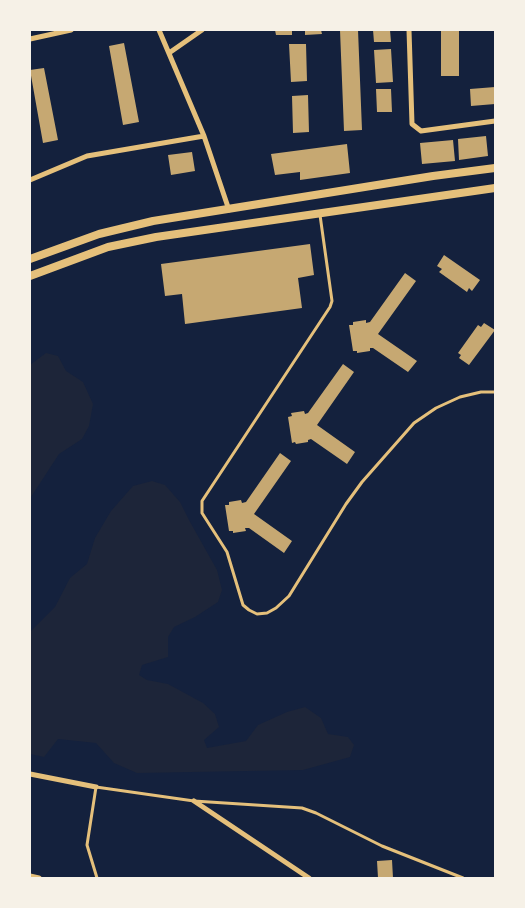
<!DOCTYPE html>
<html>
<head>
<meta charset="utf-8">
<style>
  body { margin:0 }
  #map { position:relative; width:525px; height:908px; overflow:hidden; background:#14213d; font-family:Commissioner,sans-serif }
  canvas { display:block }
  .frame { position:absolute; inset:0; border:31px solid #f6f1e7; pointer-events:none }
</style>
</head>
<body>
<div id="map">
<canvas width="525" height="908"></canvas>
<div class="frame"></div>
</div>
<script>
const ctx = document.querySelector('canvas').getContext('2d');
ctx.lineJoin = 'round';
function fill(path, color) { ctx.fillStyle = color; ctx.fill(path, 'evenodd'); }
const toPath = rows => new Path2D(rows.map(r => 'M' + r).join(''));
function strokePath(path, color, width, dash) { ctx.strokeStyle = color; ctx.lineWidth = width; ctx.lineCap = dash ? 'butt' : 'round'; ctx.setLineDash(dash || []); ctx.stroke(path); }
const green = toPath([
  [46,353,58,356,66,371,83,382,93,404,89,426,82,439,59,454,31,497,30,503,30,365],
  [152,481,165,485,180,502,189,520,217,570,222,590,218,602,195,617,174,627,168,637,168,657,142,665,139,675,147,680,168,684,203,703,215,714,219,727,204,740,207,748,246,741,258,725,287,712,305,707,321,718,328,734,348,737,354,745,350,757,303,770,137,773,114,763,96,743,58,739,44,757,30,754,30,632,55,607,70,578,87,564,95,538,111,511,133,486]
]);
const building = toPath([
  [275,30,292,30,292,35,276,35],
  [305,30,321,30,322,34,305,35],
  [340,30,358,30,362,130,344,131],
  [373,30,390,30,391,42,374,42],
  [441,30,459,30,459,76,441,76],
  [124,43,139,122,123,125,109,46],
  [289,44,306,44,307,81,291,82],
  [391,49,393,82,376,83,374,50],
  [44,68,58,140,43,143,30,70],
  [495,87,495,104,471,106,470,89],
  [376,89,391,89,392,112,377,112],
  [308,95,309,132,293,133,292,96],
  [486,136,488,156,459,160,458,139],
  [453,140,455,161,422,164,420,143],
  [347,144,350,173,300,180,300,172,275,175,271,154],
  [192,152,195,171,171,175,168,155],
  [310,244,314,275,298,278,302,308,185,324,182,294,165,296,161,264],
  [444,255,480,280,472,291,469,288,467,292,439,272,442,269,437,266],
  [405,273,416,281,378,334,417,361,408,372,373,348,370,348,370,351,357,353,357,351,353,351,349,325,353,325,353,322,366,320,366,323,370,322],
  [484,323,495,330,469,365,459,358,461,355,458,353,478,325,481,327],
  [343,364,354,372,317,425,355,452,347,464,311,439,308,440,308,442,296,444,295,442,292,443,288,417,292,416,291,413,304,411,305,414,308,413],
  [280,453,291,461,254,514,292,541,284,553,249,528,245,528,246,531,233,533,233,531,229,531,225,505,229,505,229,502,241,500,242,503,246,502],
  [392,860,393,878,378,878,377,861]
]);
const service = toPath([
  [320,215,332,301,330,307,202,501,202,513,227,552,243,605,249,610,257,614,267,613,276,608,289,596,346,504,362,482,414,423,436,408,460,397,481,392,495,392],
  [97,878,87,845,96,787,194,801,302,808,316,813,382,846,463,878]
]);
const minor = toPath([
  [159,30,204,136,229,210],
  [409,30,412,124,421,131,495,121],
  [30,39,71,30],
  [169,53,202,30],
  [30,180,87,156,204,136],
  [30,774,96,787],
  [194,801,309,878],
  [30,876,39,878]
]);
const tertiary = toPath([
  [30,259,99,234,153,221,433,176,495,168],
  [30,276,108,247,156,237,495,188]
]);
fill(green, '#1d2539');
fill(building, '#c6a872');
strokePath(service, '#e5c07b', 3);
strokePath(minor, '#e5c07b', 5);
strokePath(tertiary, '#e5c07b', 8);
</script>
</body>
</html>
